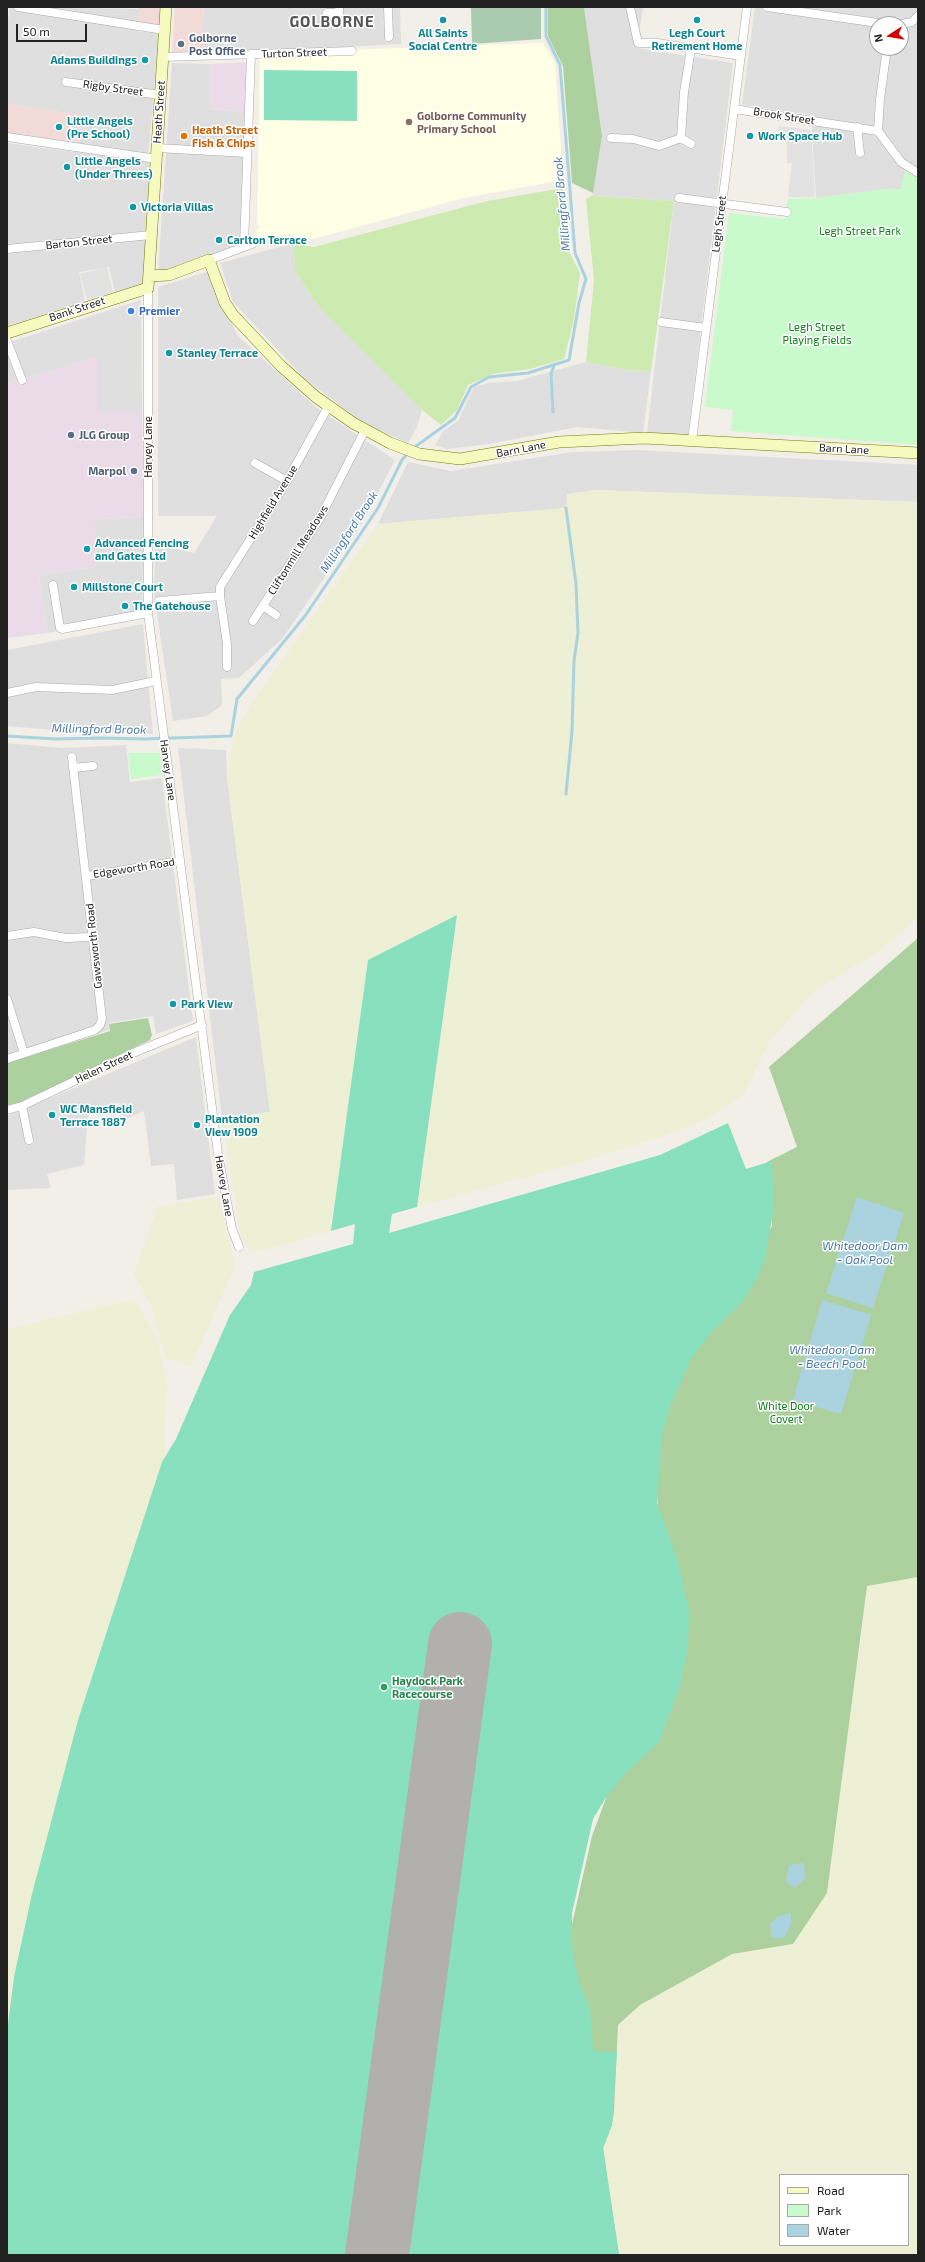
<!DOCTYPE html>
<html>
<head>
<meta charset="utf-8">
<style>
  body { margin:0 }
  #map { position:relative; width:925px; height:2262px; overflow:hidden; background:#f2efe9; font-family:"Exo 2",sans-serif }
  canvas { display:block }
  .frame { position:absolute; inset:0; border:8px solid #222; pointer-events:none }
  .legend { position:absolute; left:779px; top:2174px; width:130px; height:72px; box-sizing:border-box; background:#fff; border:1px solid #a7a7a7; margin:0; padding:5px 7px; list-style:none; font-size:12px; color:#222 }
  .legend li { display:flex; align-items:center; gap:8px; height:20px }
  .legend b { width:20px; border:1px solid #a7a7a7 }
  .north { position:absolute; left:869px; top:16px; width:40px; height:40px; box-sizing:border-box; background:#fff; border:1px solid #a7a7a7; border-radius:50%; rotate:258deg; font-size:11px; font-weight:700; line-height:16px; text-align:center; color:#222 }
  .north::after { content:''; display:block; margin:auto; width:14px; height:18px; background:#d40000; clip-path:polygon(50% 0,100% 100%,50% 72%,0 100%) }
  .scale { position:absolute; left:16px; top:24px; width:71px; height:18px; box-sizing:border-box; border:2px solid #222; border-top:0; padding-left:5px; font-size:12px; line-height:14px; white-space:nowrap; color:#222; -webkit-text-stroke:3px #fff; paint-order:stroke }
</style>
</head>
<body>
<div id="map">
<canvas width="925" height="2262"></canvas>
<div class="frame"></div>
<ul class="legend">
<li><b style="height:5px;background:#f7fabf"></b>Road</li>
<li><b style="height:11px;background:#c8facc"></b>Park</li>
<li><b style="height:11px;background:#aad3df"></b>Water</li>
</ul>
<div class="north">N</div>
<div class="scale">50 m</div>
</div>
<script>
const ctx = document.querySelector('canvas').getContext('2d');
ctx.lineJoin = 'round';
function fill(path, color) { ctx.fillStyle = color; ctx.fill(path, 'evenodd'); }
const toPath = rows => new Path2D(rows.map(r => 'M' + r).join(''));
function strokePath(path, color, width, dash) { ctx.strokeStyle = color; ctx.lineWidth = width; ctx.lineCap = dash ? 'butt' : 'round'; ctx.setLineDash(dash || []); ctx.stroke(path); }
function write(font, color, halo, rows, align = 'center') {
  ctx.font = font + ' "Exo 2",sans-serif'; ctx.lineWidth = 3; ctx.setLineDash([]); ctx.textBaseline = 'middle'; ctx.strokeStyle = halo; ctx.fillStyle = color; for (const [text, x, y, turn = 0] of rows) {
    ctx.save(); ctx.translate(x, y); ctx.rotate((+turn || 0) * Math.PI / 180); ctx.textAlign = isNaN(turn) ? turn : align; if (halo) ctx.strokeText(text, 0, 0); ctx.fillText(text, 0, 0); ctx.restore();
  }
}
const residential = toPath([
  [10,7,139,9,137,31,159,34,148,158,76,145,80,115,7,104,7,26],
  [204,7,400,7,401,44,203,54,201,37],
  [584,7,643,7,637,48,733,63,688,436,647,433,674,201,592,196,602,136],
  [755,7,918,7,918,175,901,189,877,190,816,198,811,115,742,105],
  [877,24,901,24,901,48,877,48],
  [172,63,209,64,209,109,246,112,242,246,158,274],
  [7,143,150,162,148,275,143,284,115,292,109,267,79,272,85,302,7,326],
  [294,243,295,271,318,306,422,410,417,427,408,443,363,423,304,378,233,302,220,263],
  [210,271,237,335,317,408,395,460,362,523,282,639,239,678,221,679,222,702,221,706,207,716,173,721,154,594,155,549,177,549,194,553,217,516,158,516,158,287],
  [141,300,142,412,97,412,97,357,7,384,7,343],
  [586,362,627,370,651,371,643,433,577,427,489,444,447,449,435,445,443,431,458,421,474,387,488,383,517,381],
  [638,450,918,465,918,502,594,490,566,508,378,524,408,462,451,471,573,452],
  [144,517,142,614,47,633,39,575,96,567,94,519],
  [143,624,153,734,76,732,7,726,7,650],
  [7,743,62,748,126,745,130,782,162,778,193,1021,156,1034,153,1016,108,1023,109,1030,7,1063],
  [178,748,226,750,227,777,270,1112,222,1119],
  [196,1037,215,1194,177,1200,174,1164,151,1166,144,1111,124,1120,119,1102,88,1114,84,1165,47,1174,51,1188,7,1190,7,1116]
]);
const commercial = toPath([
  [134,7,162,7,160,26,137,23,139,9],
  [175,7,204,7,201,37,203,54,172,55],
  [7,104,80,115,76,145,7,133]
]);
const industrial = toPath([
  [250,62,246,112,209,109,209,64],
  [97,357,97,412,142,412,144,517,95,519,96,567,39,575,47,633,7,638,7,384]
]);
const education = toPath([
  [543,43,555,63,563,180,464,198,313,239,297,238,294,234,256,238,256,231,260,225,257,225,260,53]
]);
const farmland = toPath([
  [594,490,918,502,918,918,876,953,814,991,769,1042,744,1094,708,1118,667,1135,589,1160,417,1207,457,915,368,960,331,1231,272,1248,255,1252,250,1251,241,1239,222,1119,270,1112,227,777,234,736,247,710,378,524,566,508,567,494],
  [219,1197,235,1266,191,1367,165,1358,151,1306,134,1274,158,1206],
  [134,1299,156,1336,167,1382,165,1457,78,1720,14,1977,7,2032,7,1329],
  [918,1577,918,2255,619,2255,603,2148,612,2125,614,2111,618,2025,640,2005,732,1953,792,1944,827,1893,867,1586],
  [780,2175,908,2175,908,2245,780,2245]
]);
const grass = toPath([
  [563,188,569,252,580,273,574,319,564,359,530,369,492,374,468,385,457,410,441,425,422,410,318,306,295,271,294,243,314,247,487,201],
  [592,196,674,201,651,371,627,370,586,362,594,280,586,199]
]);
const forest = toPath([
  [548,7,584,7,602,136,593,193,572,183,563,66,548,36],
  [918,938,918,1577,867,1586,827,1893,793,1944,732,1954,640,2005,618,2025,614,2111,612,2125,603,2148,619,2255,497,2255,592,1836,665,1638,651,1382,748,1266,772,1226,767,1162,797,1147,769,1067],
  [148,1018,152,1035,150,1040,106,1061,97,1070,85,1071,73,1080,28,1098,21,1104,7,1107,7,1063,110,1031,109,1024]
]);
const cemetery = toPath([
  [471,7,541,7,541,39,472,44]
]);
const park = toPath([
  [905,171,918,175,918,445,731,431,733,410,705,407,729,213,785,219,788,199,816,198,877,190,901,189],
  [128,753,160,753,162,775,131,779]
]);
const pitch = toPath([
  [264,70,357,71,357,121,264,120],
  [457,915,417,1207,392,1214,389,1233,660,1155,728,1123,746,1169,772,1161,774,1207,765,1259,757,1279,742,1302,709,1335,691,1359,670,1406,662,1435,657,1503,677,1558,689,1610,688,1649,679,1689,659,1742,624,1775,605,1799,593,1819,572,1913,572,1946,578,1979,590,2009,593,2051,617,2052,612,2125,603,2148,619,2255,7,2255,7,2032,14,1977,32,1894,78,1720,162,1462,176,1439,230,1315,251,1285,254,1272,353,1244,355,1224,331,1231,368,960]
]);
const parking = toPath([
  [779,126,811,130,815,197,788,197,792,163,787,163,787,142,777,141],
  [107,267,113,292,87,300,80,274]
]);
const water = toPath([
  [857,1197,904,1213,873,1308,826,1293],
  [822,1300,871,1315,841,1414,793,1400],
  [804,1863,805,1878,795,1888,786,1882,789,1865],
  [791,1913,791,1925,784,1938,772,1938,770,1925,778,1916]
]);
const stream = toPath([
  [553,412,551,373,554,366],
  [412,449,455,418,471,387,489,377,528,373,569,360,579,303,586,279,575,253,560,65,546,36,546,7],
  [566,508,576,584,578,633,574,661,572,731,566,794],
  [7,736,56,739,100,738,144,739,231,736,237,699,305,616,378,508,402,460,408,453]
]);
const runway = toPath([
  [377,2255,460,1644]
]);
const street = toPath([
  [18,7,164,30],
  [388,7,389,37],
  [630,7,638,43,657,43,741,56],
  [767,7,885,24],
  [327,13,339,13,339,7],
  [901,24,912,22,918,16],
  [887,48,880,99,878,131,901,162,918,173],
  [163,57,352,51],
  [66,82,160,95],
  [734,109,878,131],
  [857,127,860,153],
  [7,137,157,159],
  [611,138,633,139,659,146,681,138,684,92,691,49],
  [681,138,691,144],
  [157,148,246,153],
  [679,198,787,212],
  [244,246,251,54],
  [7,249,151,235],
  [209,260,252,244],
  [148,288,148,613,218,1154,232,1229,239,1247],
  [661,322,706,328],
  [7,341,22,380],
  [692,441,747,7],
  [255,463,287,481],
  [53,585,60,628,62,629,148,613],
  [159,601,220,596],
  [263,606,276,615],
  [253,621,320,518,365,430],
  [227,667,227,644,220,596,220,587,287,481,328,407],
  [7,693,36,687,112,690,156,681],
  [73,768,93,766],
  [87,876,180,861],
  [7,936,34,932,66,938,91,937],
  [7,999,24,1053],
  [7,1059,95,1030,100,1025,102,1019,72,757],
  [22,1106,29,1140],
  [7,1110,22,1106,133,1053,202,1025]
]);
const secondary = toPath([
  [149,276,169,275,209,260,225,303,233,315,281,366,316,397,353,423,390,443,419,454,460,459,559,442,644,438,918,453],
  [7,333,148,288,166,7]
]);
const markers = [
  [443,20,4,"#0f9aa8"],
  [697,20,4,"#0f9aa8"],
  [181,44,4,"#5c6f8a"],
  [145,60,4,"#0f9aa8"],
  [409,122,4,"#8d6e63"],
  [59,127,4,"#0f9aa8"],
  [184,136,4,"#e8710a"],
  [750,136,4,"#0f9aa8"],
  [67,167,4,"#0f9aa8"],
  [133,207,4,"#0f9aa8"],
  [219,240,4,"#0f9aa8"],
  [131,311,4,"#3f7fe0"],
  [169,353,4,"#0f9aa8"],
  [71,435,4,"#5c6f8a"],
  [134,471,4,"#5c6f8a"],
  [87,549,4,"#0f9aa8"],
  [74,587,4,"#0f9aa8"],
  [125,606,4,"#0f9aa8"],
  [173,1004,4,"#0f9aa8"],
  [52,1115,4,"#0f9aa8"],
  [197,1125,4,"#0f9aa8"],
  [384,1687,4,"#2e9e5b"]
];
const cultureNames = [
  ["All Saints",443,33,"center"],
  ["Social Centre",443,46,"center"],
  ["Legh Court",697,33,"center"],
  ["Retirement Home",697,46,"center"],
  ["Adams Buildings",137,60,"right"],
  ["Little Angels",67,121],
  ["(Pre School)",67,134],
  ["Work Space Hub",758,136],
  ["Little Angels",75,161],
  ["(Under Threes)",75,174],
  ["Victoria Villas",141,207],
  ["Carlton Terrace",227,240],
  ["Stanley Terrace",177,353],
  ["Advanced Fencing",95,543],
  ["and Gates Ltd",95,556],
  ["Millstone Court",82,587],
  ["The Gatehouse",133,606],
  ["Park View",181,1004],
  ["WC Mansfield",60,1109],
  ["Terrace 1887",60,1122],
  ["Plantation",205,1119],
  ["View 1909",205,1132]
];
const serviceNames = [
  ["Golborne",189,38],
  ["Post Office",189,51],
  ["JLG Group",79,435],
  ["Marpol",126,471,"right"]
];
const streetNames = [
  ["Turton Street",294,53,-2],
  ["Rigby Street",113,88,8],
  ["Heath Street",159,112,-86],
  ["Brook Street",784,116,9],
  ["Legh Street",719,224,-83],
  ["Barton Street",79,242,-6],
  ["Bank Street",77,309,-18],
  ["Harvey Lane",148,447,-90],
  ["Barn Lane",521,449,-11],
  ["Barn Lane",844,449,3],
  ["Highfield Avenue",273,502,-59],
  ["Cliftonmill Meadows",298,550,-58],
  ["Harvey Lane",168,770,82],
  ["Edgeworth Road",134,868,-9],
  ["Gawsworth Road",94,946,-96],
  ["Helen Street",104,1067,-25],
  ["Harvey Lane",224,1186,80]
];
const educationNames = [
  ["Golborne Community",417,116],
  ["Primary School",417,129]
];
const foodNames = [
  ["Heath Street",192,130],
  ["Fish & Chips",192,143]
];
const parkNames = [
  ["Legh Street Park",860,231],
  ["Legh Street",817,327],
  ["Playing Fields",817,340],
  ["White Door",786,1406],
  ["Covert",786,1419]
];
const shopNames = [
  ["Premier",139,311]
];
const leisureNames = [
  ["Haydock Park",392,1681],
  ["Racecourse",392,1694]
];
const waterNames = [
  ["Millingford Brook",562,204,-95],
  ["Millingford Brook",349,532,-57],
  ["Millingford Brook",99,729,1],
  ["Whitedoor Dam",865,1246],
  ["- Oak Pool",865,1260],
  ["Whitedoor Dam",832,1350],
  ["- Beech Pool",832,1364]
];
const districtNames = [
  ["GOLBORNE",332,22]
];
fill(residential, '#e0dfdf');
fill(commercial, '#f2dad9');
fill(industrial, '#ebdbe8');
fill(education, '#ffffe5');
fill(farmland, '#eef0d5');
fill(grass, '#cdebb0');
fill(forest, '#add19e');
fill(cemetery, '#aacbaf');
fill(park, '#c8facc');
fill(pitch, '#88e0be');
fill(parking, '#e2e2e2');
fill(water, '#aad3df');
strokePath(stream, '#aad3df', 3);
strokePath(runway, '#b1b0ac', 64);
strokePath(street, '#a9a9a9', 9);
strokePath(secondary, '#707d05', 12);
strokePath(street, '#fff', 8);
strokePath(secondary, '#f7fabf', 11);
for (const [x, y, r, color] of markers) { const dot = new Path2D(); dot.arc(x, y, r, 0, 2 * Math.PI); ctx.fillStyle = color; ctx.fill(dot); strokePath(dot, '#fff', 1.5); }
write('bold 11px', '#0d838f', '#fff', cultureNames, 'left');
write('bold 11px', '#4e5e75', '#fff', serviceNames, 'left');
write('11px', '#222', '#fff', streetNames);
write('bold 11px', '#785e54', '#fff', educationNames, 'left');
write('bold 11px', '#c56008', '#fff', foodNames, 'left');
write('11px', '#0c8416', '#fff', parkNames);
write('bold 11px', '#366cbe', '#fff', shopNames, 'left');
write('bold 11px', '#27864d', '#fff', leisureNames, 'left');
write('italic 12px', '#4a7aab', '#fff', waterNames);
ctx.letterSpacing = '1px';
write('bold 15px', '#555', '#fff', districtNames);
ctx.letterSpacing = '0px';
</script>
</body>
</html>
